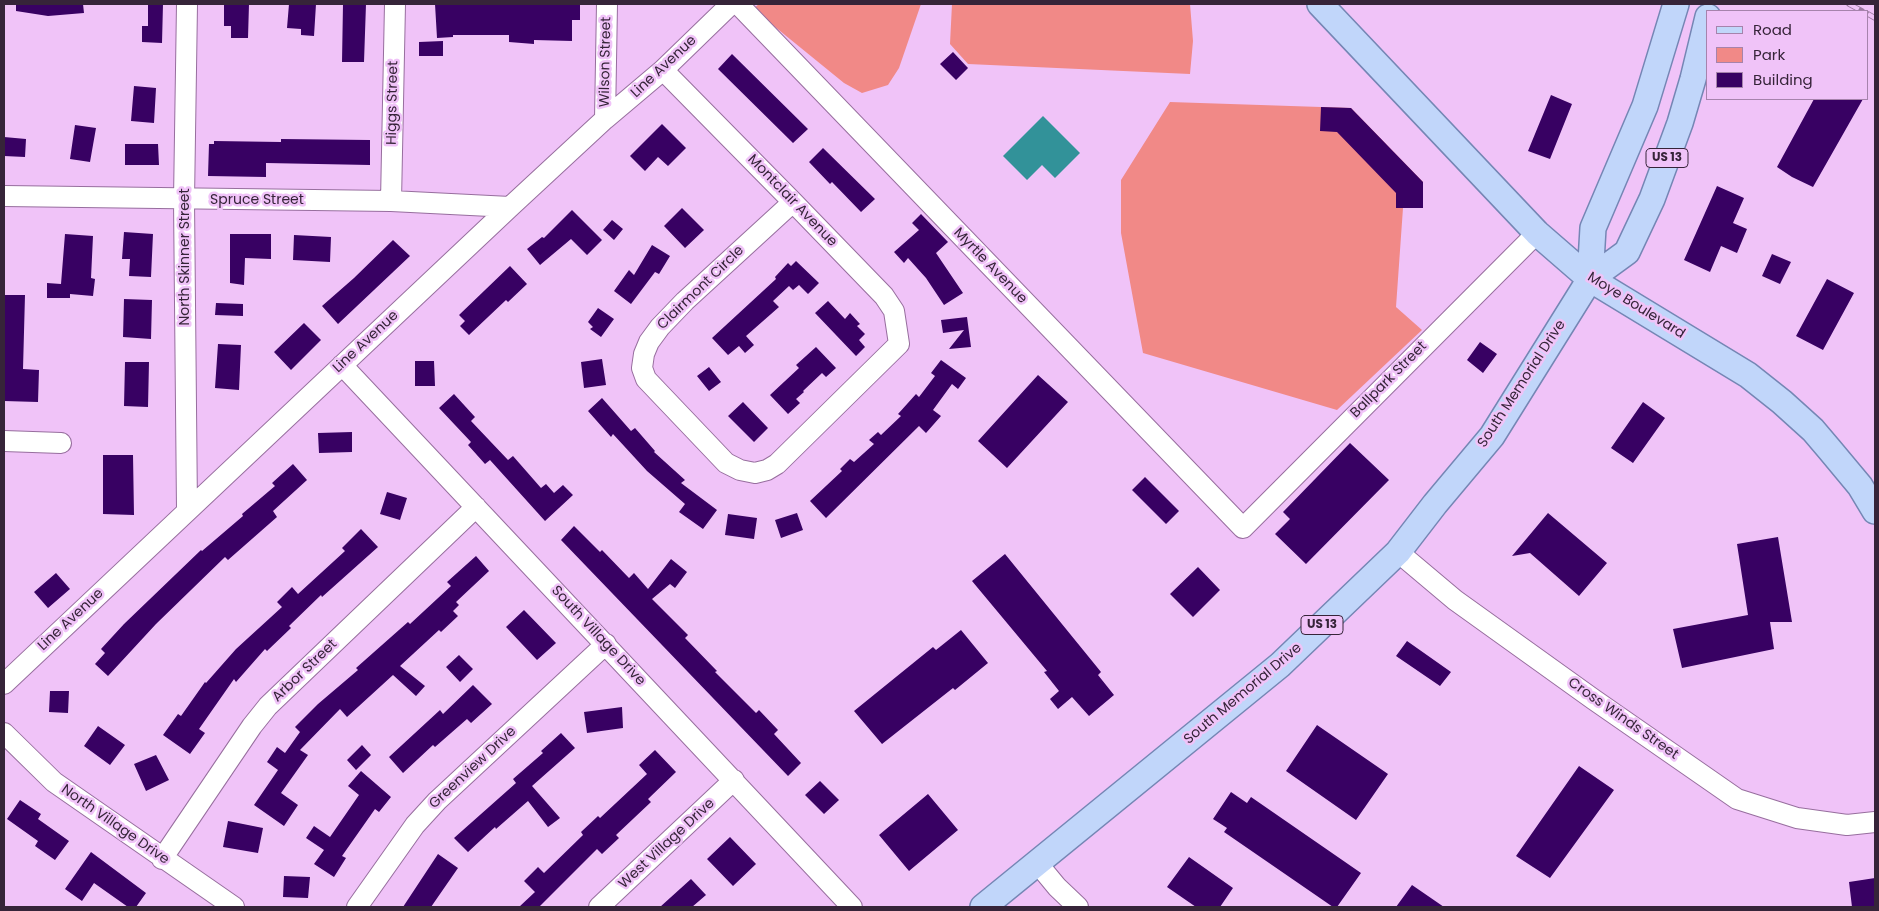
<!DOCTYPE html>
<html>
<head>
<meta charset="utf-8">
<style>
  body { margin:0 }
  #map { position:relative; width:1879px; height:911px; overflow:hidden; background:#f0c3f8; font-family:Poppins,sans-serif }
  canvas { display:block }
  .frame { position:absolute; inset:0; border:5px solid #362439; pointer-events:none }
  .legend { position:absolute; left:1706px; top:10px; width:162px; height:90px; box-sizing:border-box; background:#f0c3f8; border:1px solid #a683ac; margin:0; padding:6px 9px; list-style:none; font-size:15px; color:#362439 }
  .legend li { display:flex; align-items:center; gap:10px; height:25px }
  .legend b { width:25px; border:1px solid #a683ac }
</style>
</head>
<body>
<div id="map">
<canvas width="1879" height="911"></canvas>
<div class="frame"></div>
<ul class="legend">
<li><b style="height:6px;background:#c1d6fa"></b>Road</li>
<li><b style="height:14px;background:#f18987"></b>Park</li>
<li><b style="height:14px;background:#380163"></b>Building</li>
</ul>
</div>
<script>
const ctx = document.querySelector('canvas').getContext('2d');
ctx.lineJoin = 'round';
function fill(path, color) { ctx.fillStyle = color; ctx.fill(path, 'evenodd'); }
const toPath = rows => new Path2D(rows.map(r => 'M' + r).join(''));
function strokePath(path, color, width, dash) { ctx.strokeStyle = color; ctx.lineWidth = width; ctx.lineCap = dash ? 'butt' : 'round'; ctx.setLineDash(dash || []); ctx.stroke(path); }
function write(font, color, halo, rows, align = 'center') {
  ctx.font = font + ' Poppins,sans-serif'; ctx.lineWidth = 5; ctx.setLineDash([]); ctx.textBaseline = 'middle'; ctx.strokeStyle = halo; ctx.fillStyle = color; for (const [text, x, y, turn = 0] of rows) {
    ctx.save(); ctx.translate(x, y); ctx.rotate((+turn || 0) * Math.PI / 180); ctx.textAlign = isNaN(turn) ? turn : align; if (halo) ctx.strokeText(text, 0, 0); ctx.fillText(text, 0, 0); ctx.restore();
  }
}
const green = toPath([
  [759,4,921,4,899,68,888,85,862,93,844,83,753,9],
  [952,4,1190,4,1193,41,1190,74,968,64,950,44],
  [1170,102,1351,108,1423,182,1423,208,1403,208,1396,307,1422,330,1337,410,1143,353,1121,233,1121,180]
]);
const water = toPath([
  [1043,116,1080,153,1055,178,1042,165,1027,180,1003,156]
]);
const building = toPath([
  [16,4,83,4,84,13,48,16,16,11],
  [148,4,163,4,162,43,142,42,142,26,148,26],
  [224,4,249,4,248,38,231,38,231,26,224,26],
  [289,4,316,4,314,36,301,35,301,29,287,28],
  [343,4,366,4,364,62,342,62],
  [435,4,580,4,580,20,572,20,572,41,534,40,534,44,509,42,509,35,453,35,453,37,437,38],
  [443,41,443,56,419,56,419,42],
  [953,52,968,68,956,80,940,64],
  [732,54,808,129,793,143,718,69],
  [134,86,156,88,154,123,131,121],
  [1551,95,1572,104,1550,159,1528,151],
  [1814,99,1863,99,1813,187,1792,177,1777,167],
  [1321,107,1351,108,1423,182,1423,208,1396,208,1396,193,1337,132,1320,131],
  [662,124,686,148,668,166,658,157,645,171,630,156],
  [75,125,96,128,90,162,70,159],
  [4,137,26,139,25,157,4,156],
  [281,139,370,140,370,165,266,163,266,177,208,176,209,144,214,144,214,141,281,142],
  [125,144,158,144,159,165,125,165],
  [823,148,875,199,861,212,832,182,830,184,809,162],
  [1717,186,1744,198,1733,223,1747,229,1737,253,1721,246,1710,272,1684,260],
  [682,208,704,230,685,248,664,226],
  [572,210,602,240,587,255,571,239,540,265,527,249,542,237,544,238],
  [921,214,948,242,936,253,963,293,944,305,926,278,908,258,904,263,894,252,919,230,912,223],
  [612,220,623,229,614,240,603,230],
  [124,232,153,234,151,277,129,276,130,259,122,259],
  [65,234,93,236,91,278,95,279,93,296,70,294,70,298,47,298,47,283,61,284],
  [230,234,271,234,271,259,245,258,244,285,230,283],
  [294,235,331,237,330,262,293,260],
  [393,240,410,256,338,324,322,306,354,278],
  [652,245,670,256,659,274,655,272,631,304,614,291,629,270,634,275],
  [1772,254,1791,262,1780,284,1762,276],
  [796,261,819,283,808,294,799,285,793,290,789,286,773,301,779,307,746,336,754,345,745,353,739,346,728,355,712,338,776,279,775,277,788,263,791,266],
  [510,266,527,284,508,302,506,300,469,335,460,326,465,321,459,315],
  [1827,279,1854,293,1823,350,1796,336],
  [4,295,25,295,23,369,39,370,38,402,4,401],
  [124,299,152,300,151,339,123,337],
  [828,301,845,319,850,313,860,324,857,326,865,334,859,340,865,347,856,356,815,313],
  [216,303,243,304,243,316,215,315],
  [598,308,614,319,601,337,590,329,593,327,588,322],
  [967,317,971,347,949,349,964,330,943,333,941,320],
  [304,323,321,340,291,370,274,352],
  [1480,342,1497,354,1483,373,1467,360],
  [218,344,241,345,239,390,215,388],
  [816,347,836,368,826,377,822,373,803,391,804,392,796,399,800,403,788,414,770,395,799,368,796,365],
  [602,359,606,385,584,388,581,362],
  [941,360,966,378,958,389,952,384,933,410,941,416,926,433,919,426,826,518,810,501,842,471,840,469,850,459,854,462,874,444,869,440,878,432,881,435,901,416,898,414,916,394,919,397,935,376,931,373],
  [415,361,434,361,435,386,415,386],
  [125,362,149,362,148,407,124,406],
  [709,367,721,382,709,391,697,376],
  [1038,375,1068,402,1007,468,978,441],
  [454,394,475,417,471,421,508,460,513,456,541,488,546,484,554,493,563,485,573,495,545,521,490,460,485,464,468,445,471,442,439,408],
  [602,398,631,431,635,428,655,451,654,452,685,480,681,483,717,510,703,529,679,512,685,504,647,471,613,434,611,437,588,411],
  [743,402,768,428,754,442,728,416],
  [1643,402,1665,418,1633,463,1611,448],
  [352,432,352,452,319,453,318,433],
  [1350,443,1389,480,1306,564,1275,534,1290,519,1283,512],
  [103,455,133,455,134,515,103,514],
  [293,464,307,480,273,511,277,517,228,560,225,557,156,624,108,676,95,664,105,653,101,649,124,624,201,550,202,551,243,516,242,514,275,486,272,483],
  [1145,477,1179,511,1166,524,1132,490],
  [387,492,407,498,400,520,380,514],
  [797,513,803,530,781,538,775,520],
  [1548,513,1607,563,1579,596,1530,553,1512,556],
  [728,514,757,518,754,539,725,535],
  [574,526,600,552,602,550,629,578,634,573,648,589,671,559,687,572,675,588,670,584,652,599,688,635,685,638,717,671,715,672,756,713,759,710,778,730,774,734,801,763,788,776,561,540],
  [361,529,378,547,322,597,321,595,289,626,291,628,267,651,265,649,236,682,234,679,199,729,205,733,190,754,163,735,178,714,181,716,205,682,206,683,236,649,282,607,277,602,292,587,298,594,345,551,342,548],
  [1778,537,1792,622,1770,622,1774,649,1682,668,1673,629,1748,615,1737,544],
  [1005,554,1101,672,1098,675,1114,695,1089,716,1072,697,1058,709,1050,699,1059,691,1044,672,1047,671,972,581],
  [476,556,489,571,456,602,459,605,453,611,458,616,441,632,439,630,400,666,425,686,416,696,393,675,347,717,340,709,300,750,308,755,281,793,298,805,284,826,254,805,278,770,267,762,277,747,285,753,300,732,295,727,318,704,358,670,356,668,408,622,410,624,451,586,447,582],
  [1198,567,1220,590,1193,617,1170,594],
  [56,573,70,589,48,608,34,592],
  [524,610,556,643,537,660,506,627],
  [961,630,988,663,955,690,953,688,882,744,854,711,933,647,936,650],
  [1407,641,1451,672,1440,686,1396,656],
  [459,655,473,669,460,682,446,667],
  [473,685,492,704,471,723,467,719,435,747,433,745,403,773,389,757,440,710,443,714],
  [50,691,69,691,68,713,49,712],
  [622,707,623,728,587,733,584,712],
  [1317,725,1388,774,1356,820,1286,771],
  [98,726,125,745,110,765,84,746],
  [561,733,575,748,532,786,560,818,548,827,528,801,496,829,495,827,468,852,454,838,516,783,513,779,543,753,541,751],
  [362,745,371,755,356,770,347,760],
  [655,750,676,772,648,799,651,802,616,835,619,838,602,854,597,849,539,907,519,907,535,892,524,881,538,867,544,873,583,835,581,832,598,816,600,818,647,774,639,765],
  [156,755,169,780,146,791,134,764],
  [1579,766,1614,790,1550,878,1516,856],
  [361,771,391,797,379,812,375,809,342,856,346,858,334,877,314,864,324,850,306,838,314,826,330,837,359,795,348,786],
  [820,781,839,800,824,814,805,795],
  [1231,792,1247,803,1251,797,1361,873,1337,907,1333,907,1224,832,1227,828,1213,819],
  [928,794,958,830,909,871,879,835],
  [20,800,41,814,38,819,69,841,55,860,35,846,38,841,7,819],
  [228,821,263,828,258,853,223,847],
  [730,837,756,864,733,886,707,859],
  [91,852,146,893,136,907,128,907,94,883,82,901,65,889],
  [438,854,458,868,431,907,403,907],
  [1189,857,1233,888,1220,907,1196,907,1167,887],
  [284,876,310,877,308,898,283,897],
  [1875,878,1875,907,1852,907,1849,882],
  [691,879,706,895,692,907,660,907],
  [1412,885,1444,907,1396,907]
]);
const minor = toPath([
  [187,4,184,200,187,510],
  [738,4,1243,528,1537,233],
  [663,70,793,202,884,296,894,311,899,344,777,464,767,470,755,473,740,470,726,463,646,379,642,368,644,354,649,342,660,327,685,301,793,202],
  [605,119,607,4],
  [4,196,391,201,510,207],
  [391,201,395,4],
  [342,365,852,907],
  [4,441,61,443],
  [1398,552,1455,600,1593,699,1737,799,1797,818,1847,825,1875,822],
  [4,684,510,207,605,119,663,70,731,4],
  [4,733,54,782,234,907],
  [162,859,252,726,268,706,476,507],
  [1038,864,1057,887,1078,907],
  [357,907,415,825,437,801,606,644],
  [599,907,734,780]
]);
const major = toPath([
  [1320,4,1537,233,1590,279,1748,375,1782,402,1813,430,1830,450,1860,486,1875,511],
  [1590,279,1593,228,1645,106,1676,4],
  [983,907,1280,665,1398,552,1435,504,1492,436,1590,279,1627,252,1652,199,1680,123,1693,79,1708,17]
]);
const rail = toPath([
  [1849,4,1862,11],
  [1868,14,1875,18]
]);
const shields = [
  [1667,158,42],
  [1322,625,42]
];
const shieldNames = [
  ["US 13",1667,158],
  ["US 13",1322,625]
];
const streetNames = [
  ["Wilson Street",606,62,-89],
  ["Line Avenue",664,67,-43],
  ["Higgs Street",393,103,-89],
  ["Spruce Street",257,200],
  ["Montclair Avenue",792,201,46],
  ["North Skinner Street",185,257,-90],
  ["Myrtle Avenue",990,266,46],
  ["Clairmont Circle",701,288,-44],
  ["Moye Boulevard",1636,306,32],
  ["Line Avenue",366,342,-43],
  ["Ballpark Street",1389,380,-45],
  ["South Memorial Drive",1522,384,-57],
  ["Line Avenue",71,620,-43],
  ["South Village Drive",598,636,47],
  ["Arbor Street",305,671,-44],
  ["South Memorial Drive",1243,694,-40],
  ["Cross Winds Street",1623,719,35],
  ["Greenview Drive",473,768,-43],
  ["North Village Drive",115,825,35],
  ["West Village Drive",667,844,-43]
];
fill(green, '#f18987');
fill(water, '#329299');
fill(building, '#380163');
strokePath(minor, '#976e9e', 22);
strokePath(major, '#7586b4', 28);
strokePath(minor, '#fff', 20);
strokePath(major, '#c1d6fa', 25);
strokePath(rail, '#9b7aa1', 5.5);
strokePath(rail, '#f0c3f8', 4, [11]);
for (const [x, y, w] of shields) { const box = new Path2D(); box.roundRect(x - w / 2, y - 9.5, w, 19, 4); ctx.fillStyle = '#f0c3f8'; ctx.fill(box); strokePath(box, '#362439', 1); }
write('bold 12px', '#362439', null, shieldNames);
write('14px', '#362439', '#f0c3f8', streetNames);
</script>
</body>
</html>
